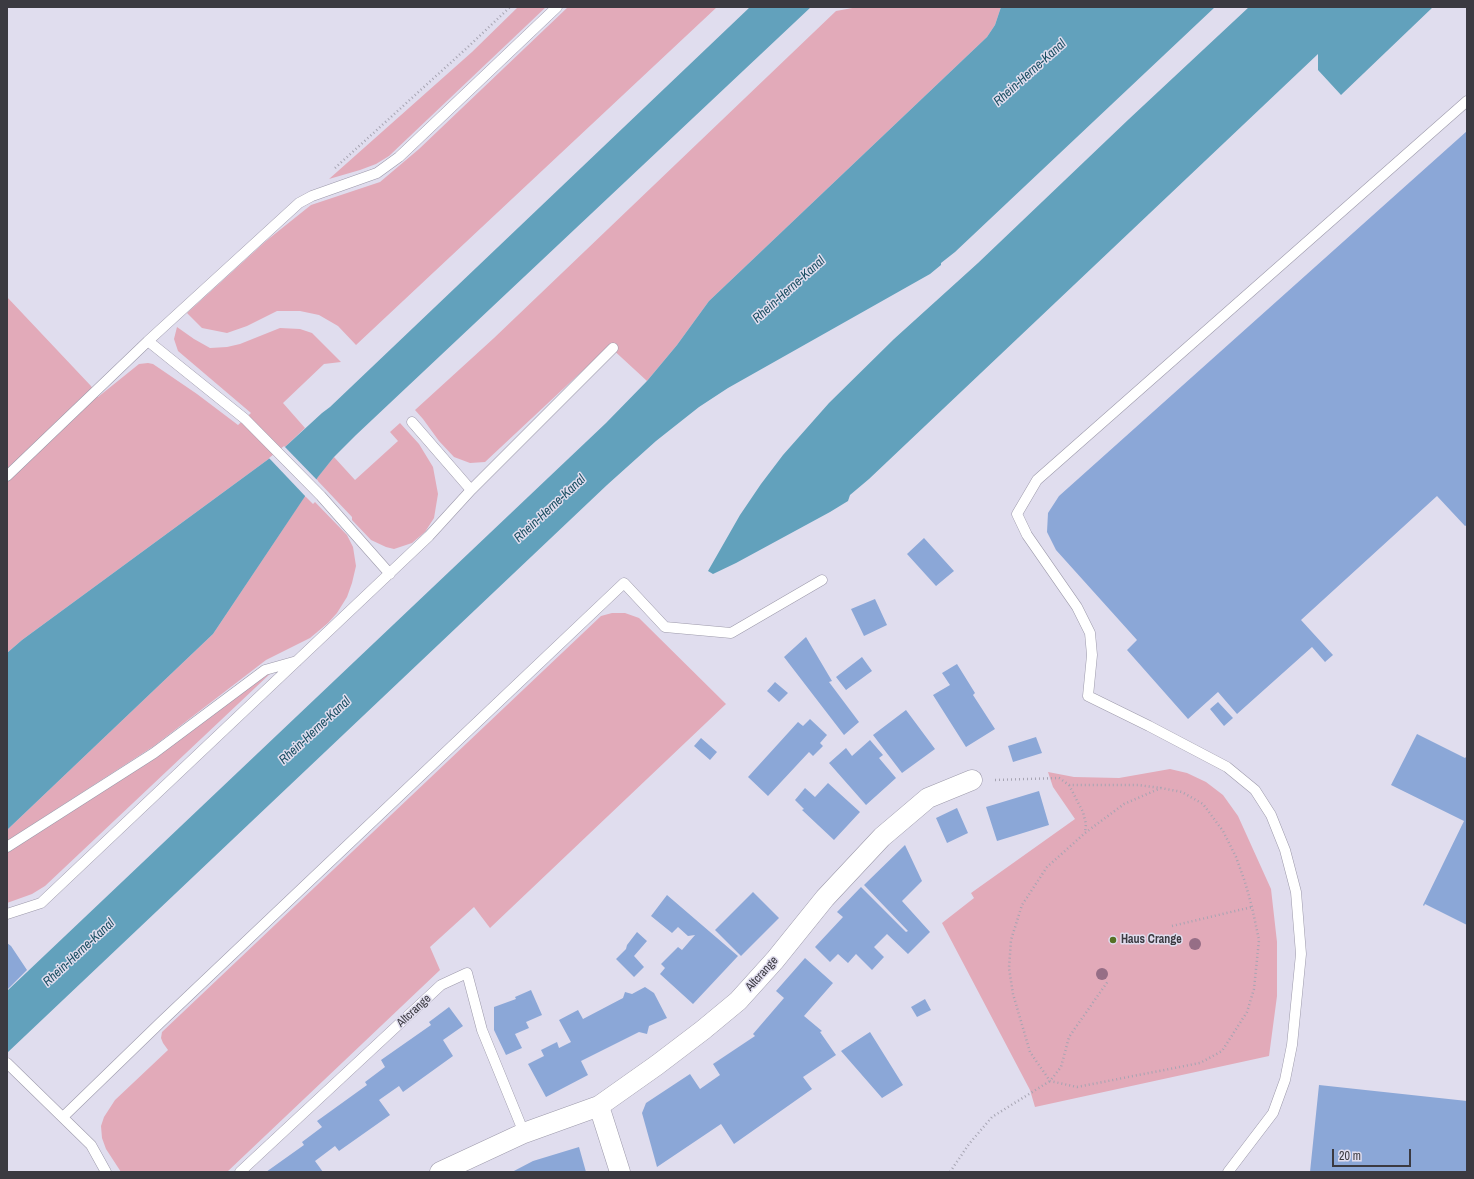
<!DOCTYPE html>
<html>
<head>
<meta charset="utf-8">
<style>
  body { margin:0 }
  #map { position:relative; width:1474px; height:1179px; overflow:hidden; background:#e0ddee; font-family:"Archivo Narrow",sans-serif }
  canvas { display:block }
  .frame { position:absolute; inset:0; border:8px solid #3b3a41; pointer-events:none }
  .scale { position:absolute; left:1332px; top:1149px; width:79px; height:18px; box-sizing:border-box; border:2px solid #3b3a41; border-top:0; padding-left:5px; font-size:12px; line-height:14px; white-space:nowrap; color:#3b3a41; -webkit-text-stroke:3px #e0ddee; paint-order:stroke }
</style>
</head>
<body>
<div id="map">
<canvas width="1474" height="1179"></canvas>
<div class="frame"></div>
<div class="scale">20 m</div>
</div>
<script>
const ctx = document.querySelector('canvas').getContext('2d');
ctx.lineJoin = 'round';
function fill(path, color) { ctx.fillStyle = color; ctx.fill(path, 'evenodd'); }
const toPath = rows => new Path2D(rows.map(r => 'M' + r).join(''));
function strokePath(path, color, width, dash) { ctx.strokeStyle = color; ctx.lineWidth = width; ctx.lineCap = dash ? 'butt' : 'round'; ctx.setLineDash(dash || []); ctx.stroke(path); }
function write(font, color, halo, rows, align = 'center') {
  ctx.font = font + ' "Archivo Narrow",sans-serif'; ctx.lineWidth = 3; ctx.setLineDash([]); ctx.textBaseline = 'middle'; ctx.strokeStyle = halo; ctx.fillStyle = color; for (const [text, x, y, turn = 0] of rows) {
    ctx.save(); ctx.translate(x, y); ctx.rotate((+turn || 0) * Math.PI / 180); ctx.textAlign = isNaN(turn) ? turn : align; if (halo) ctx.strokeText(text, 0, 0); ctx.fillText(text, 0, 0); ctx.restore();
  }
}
const green = toPath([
  [518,7,546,7,389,156,376,164,360,170,329,179,472,52],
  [568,7,717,7,356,345,338,326,319,315,300,311,277,311,247,326,227,333,202,328,187,313,266,241,311,205,380,182,419,149],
  [858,7,1001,7,995,25,987,37,709,301,677,345,647,381,609,346,485,462,470,463,454,457,439,441,423,419,415,410,494,338,836,11],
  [7,297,91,386,98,397,139,364,148,363,153,364,197,394,238,425,251,413,178,351,174,339,177,327,194,339,210,348,227,347,240,344,280,328,300,329,312,333,341,362,324,364,283,403,305,428,285,447,22,640,7,653],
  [400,423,419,444,433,467,438,494,434,518,425,532,412,543,394,549,386,547,371,540,352,520,352,517,316,479,334,457,355,480,398,441,390,432],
  [305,496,313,504,315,502,347,535,353,547,356,566,352,583,347,597,337,613,328,623,310,638,266,660,154,746,7,841,7,830,213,634],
  [612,613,625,613,639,618,726,704,490,928,474,907,430,947,440,970,227,1172,121,1172,106,1149,102,1138,101,1126,104,1117,115,1100,168,1050,163,1043,161,1038,162,1032,601,616],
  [273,671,45,886,32,894,7,903,7,852,163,750],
  [1170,769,1187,773,1206,782,1223,795,1238,816,1271,889,1277,942,1277,996,1269,1056,1035,1107,1030,1090,942,923,974,898,971,893,1075,819,1053,787,1048,772,1074,777,1119,778]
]);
const water = toPath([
  [750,7,811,7,356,435,334,457,318,477,213,634,7,830,7,653,22,640,285,447,322,413,330,407],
  [1001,7,1215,7,955,252,941,263,941,265,930,274,728,388,699,407,656,441,607,485,7,1053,7,991,606,423,647,381,677,345,709,301,987,37,995,25],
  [1249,7,1433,7,1341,95,1318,70,1318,54,869,479,850,495,848,501,830,512,736,563,713,574,708,571,740,515,761,484,783,455,829,403,894,339,978,263,1129,119]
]);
const pier = toPath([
  [284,446,318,481,306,497,269,458]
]);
const building = toPath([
  [1467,131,1467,525,1465,526,1437,496,1301,620,1333,655,1325,662,1312,647,1237,714,1218,692,1188,719,1127,650,1137,640,1056,550,1047,532,1048,513,1059,496],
  [924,538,954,571,936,586,907,554],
  [875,599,887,625,864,636,851,609],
  [806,637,832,681,829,682,859,722,844,735,784,657],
  [862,657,872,671,846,690,836,677],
  [957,664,975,693,973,695,995,729,966,747,933,695,950,685,942,673],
  [775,682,788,693,779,702,767,691],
  [1218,702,1233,718,1224,726,1210,709],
  [906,710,935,749,902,773,873,735],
  [810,719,827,735,820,743,823,746,813,756,809,752,768,796,748,777,798,722,803,726],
  [1417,734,1465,758,1467,756,1467,925,1425,904,1424,906,1423,905,1464,821,1391,785],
  [1036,737,1042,753,1013,762,1008,746],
  [701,738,717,752,710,760,694,746],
  [870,740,883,755,879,758,896,778,866,805,829,763,846,748,852,756],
  [828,783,860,812,834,840,802,810,804,809,795,800,805,788,815,797],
  [1039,791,1049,825,997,841,986,807],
  [957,808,968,833,947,843,936,818],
  [905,845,922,881,902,901,930,932,908,954,887,934,874,947,884,957,872,970,856,954,848,963,838,954,830,962,815,947,843,917,837,912,861,887,906,932,908,931,864,885],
  [753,892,779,918,741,956,715,930],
  [667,895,738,956,693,1004,660,974,665,968,661,964,678,947,682,950,695,935,688,936,678,927,672,933,651,916],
  [637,932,647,941,634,956,644,967,634,977,616,959,626,949,627,945],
  [7,943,11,946,27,970,7,990],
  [805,958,833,983,804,1016,822,1031,820,1032,836,1055,803,1077,812,1089,734,1144,721,1124,657,1167,642,1113,646,1103,690,1074,700,1089,720,1075,713,1064,755,1036,753,1034,784,998,776,991],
  [645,987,654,993,667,1018,649,1026,647,1034,639,1032,581,1061,588,1075,546,1097,528,1064,544,1056,541,1050,557,1042,559,1048,571,1042,559,1020,578,1010,583,1019,623,998,625,992,632,994],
  [531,990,542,1015,526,1022,529,1028,515,1034,522,1048,506,1055,494,1030,494,1007,516,999,515,997],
  [925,999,931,1010,917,1017,911,1007],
  [449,1007,463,1026,443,1040,453,1056,403,1092,399,1086,379,1100,390,1115,339,1151,335,1146,315,1161,323,1172,266,1172,304,1145,302,1142,322,1127,317,1121,367,1085,365,1082,385,1067,381,1060,431,1025,429,1022],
  [870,1032,903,1085,882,1098,841,1051],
  [1319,1085,1467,1101,1467,1172,1310,1172],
  [579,1147,586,1172,512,1172,533,1161]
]);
const path = toPath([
  [335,168,469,46,510,7],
  [995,780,1059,778,1069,785,1138,785,1161,788,1182,792,1203,804,1223,831,1236,857,1245,882,1252,907,1259,940,1254,989,1247,1012,1222,1051,1200,1063,1077,1087,1050,1081,1030,1052,1013,994,1009,968,1011,940,1022,905,1047,867,1085,833,1124,804,1161,788],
  [1069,785,1083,812,1086,824,1085,833],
  [1172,926,1252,907],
  [950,1172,969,1144,992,1117,1050,1081,1061,1067,1069,1037,1108,981]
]);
const lane = toPath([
  [148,341,245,419,321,496,390,574],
  [412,422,471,490],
  [7,476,148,341,299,203,312,196,377,173,399,157,557,7],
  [7,847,154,753,265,670,297,661],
  [7,914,41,903,429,536,471,490,613,348],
  [7,1063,91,1145,106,1172],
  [63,1117,161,1022,624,583,665,627,731,633,822,580],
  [240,1172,441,985,467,973,482,1030,524,1133],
  [1228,1172,1273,1113,1285,1080,1292,1045,1301,954,1296,892,1285,850,1271,815,1255,790,1227,767,1149,726,1088,696,1092,655,1090,633,1077,607,1027,535,1017,514,1037,480,1467,101]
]);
const street = toPath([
  [599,1106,620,1172],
  [440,1172,524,1133,599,1106,657,1065,703,1030,738,1001,775,960,825,898,882,837,928,798,972,780]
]);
const trees = [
  [1195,944],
  [1102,974]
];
const markers = [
  [1113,940,4,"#567125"]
];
const poiNames = [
  ["Haus Crange",1121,940]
];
const streetNames = [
  ["Altcrange",762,974,-48],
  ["Altcrange",414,1011,-43]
];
const waterNames = [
  ["Rhein-Herne-Kanal",1030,73,-42],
  ["Rhein-Herne-Kanal",789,290,-42],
  ["Rhein-Herne-Kanal",550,509,-43],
  ["Rhein-Herne-Kanal",315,731,-43],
  ["Rhein-Herne-Kanal",79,953,-43]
];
fill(green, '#e2aab9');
fill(water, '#62a1bc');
fill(pier, '#e0ddee');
fill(building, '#8ba7d7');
strokePath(lane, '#9c99aa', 11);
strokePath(street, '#9c99aa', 21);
strokePath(path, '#a6a4b2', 2.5, [1, 3]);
strokePath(lane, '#fff', 10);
strokePath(street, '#fff', 20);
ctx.fillStyle = '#966e86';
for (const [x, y] of trees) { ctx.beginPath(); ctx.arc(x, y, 6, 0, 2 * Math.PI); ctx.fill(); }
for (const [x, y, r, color] of markers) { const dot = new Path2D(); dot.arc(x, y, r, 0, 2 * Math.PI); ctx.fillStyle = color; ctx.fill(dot); strokePath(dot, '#e0ddee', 1.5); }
write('bold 12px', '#3b3a41', '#e0ddee', poiNames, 'left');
write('12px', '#3b3a41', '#e0ddee', streetNames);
write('italic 13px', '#1a4e62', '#e0ddee', waterNames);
</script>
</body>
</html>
